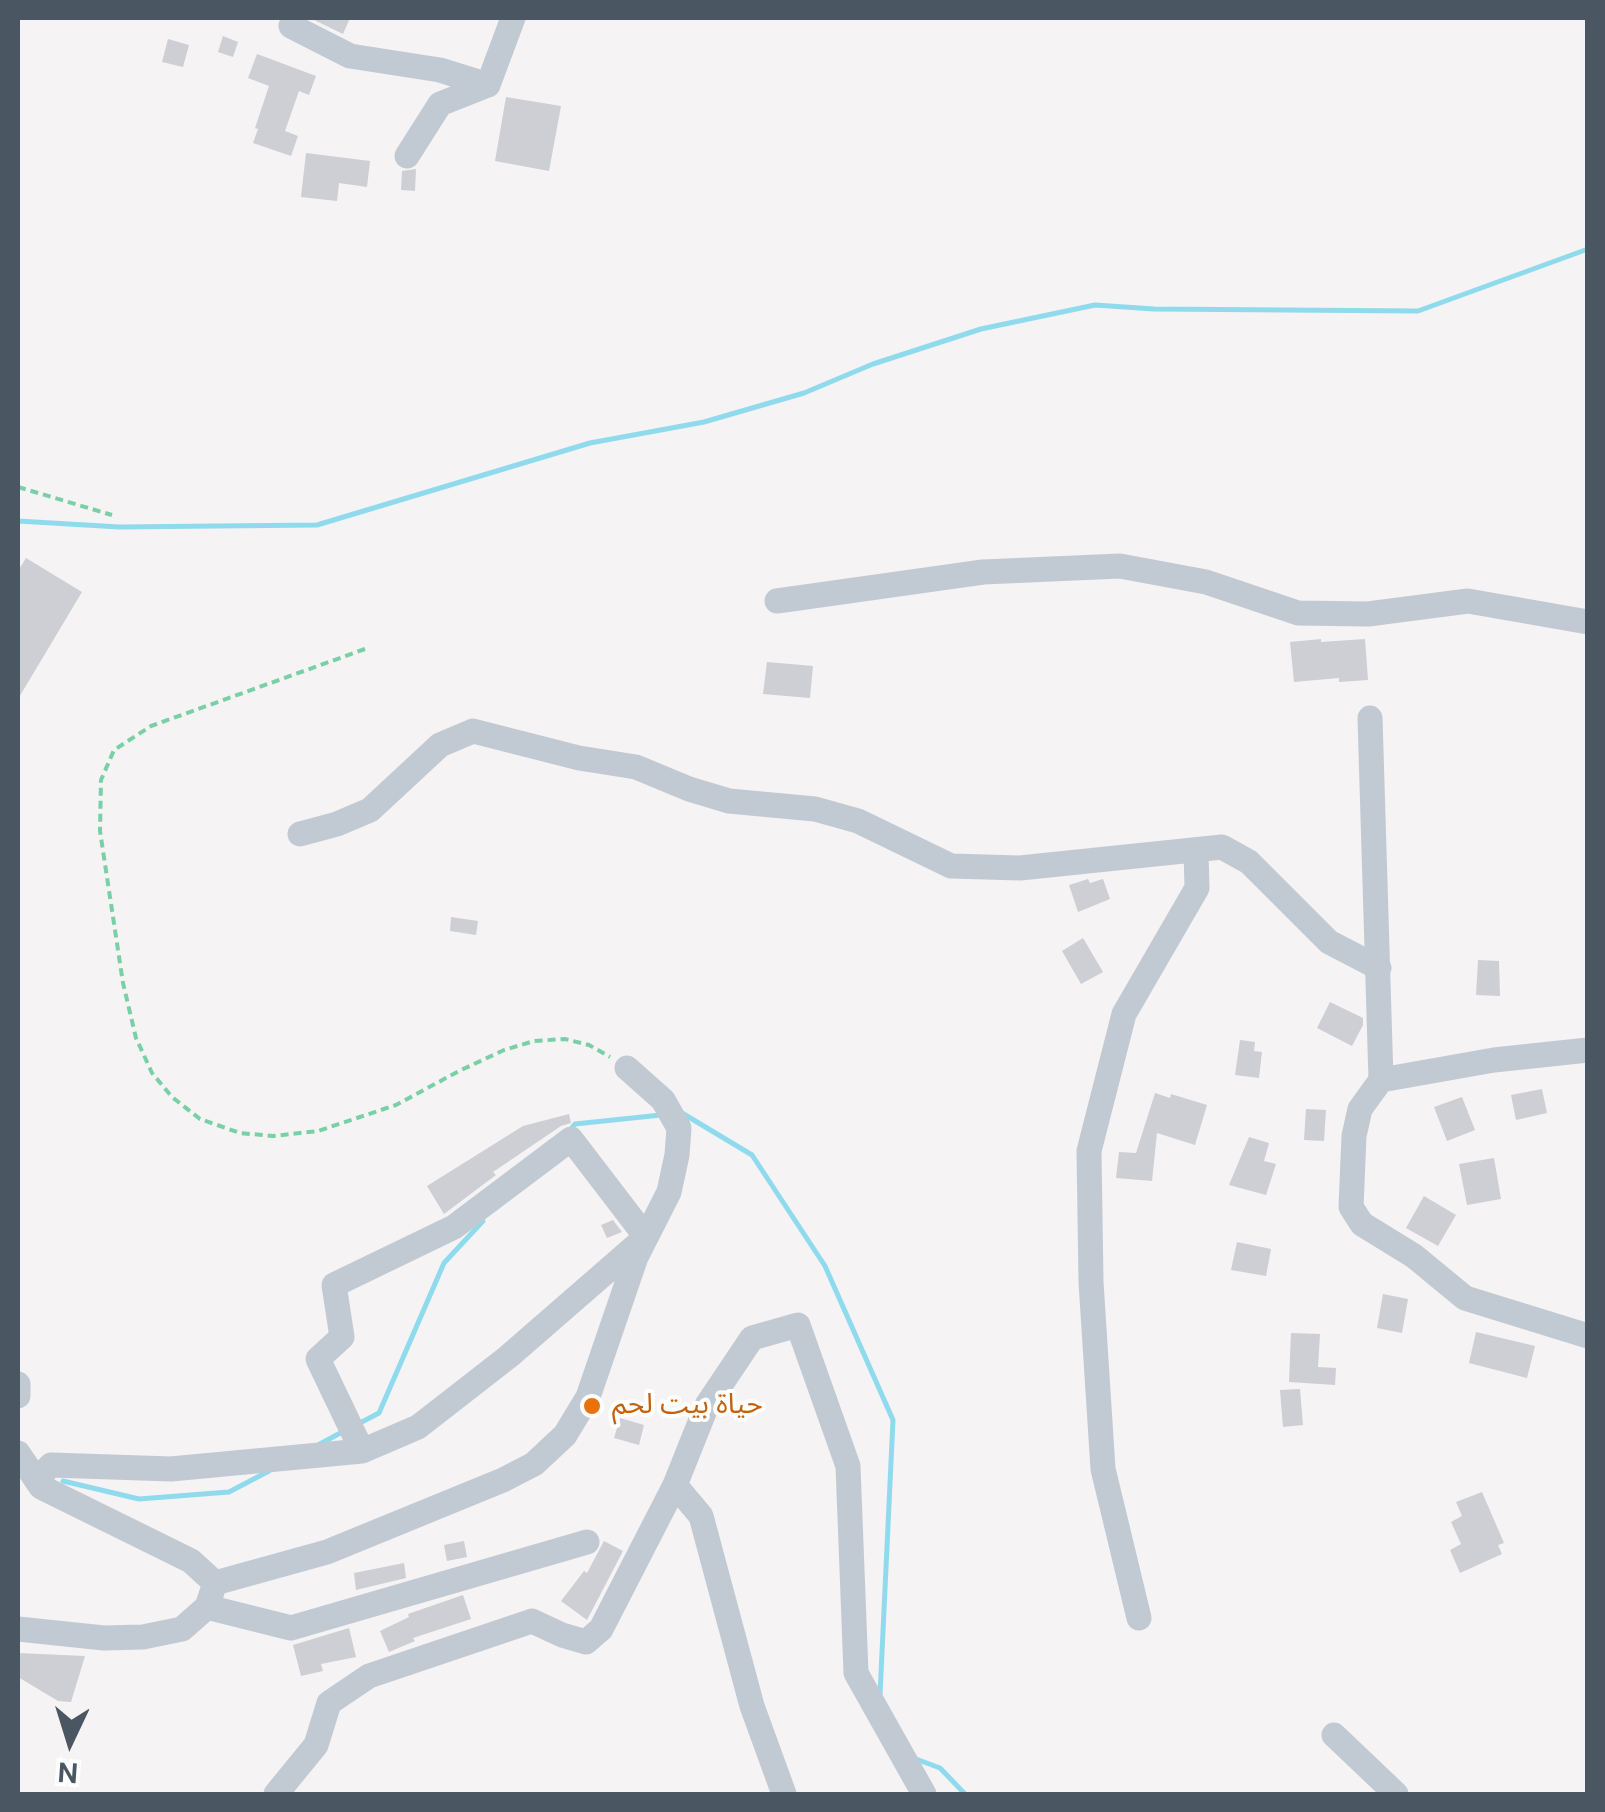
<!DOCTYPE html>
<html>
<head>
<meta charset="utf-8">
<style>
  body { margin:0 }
  #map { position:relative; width:1605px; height:1812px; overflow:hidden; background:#f5f3f3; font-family:"DM Sans",sans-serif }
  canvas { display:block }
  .frame { position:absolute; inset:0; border:20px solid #4a5661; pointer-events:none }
  .north { position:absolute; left:20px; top:1692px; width:100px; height:100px; -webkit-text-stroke:8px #fff; paint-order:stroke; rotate:184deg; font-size:28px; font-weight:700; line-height:40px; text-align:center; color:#4a5661 }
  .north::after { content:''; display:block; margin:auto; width:35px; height:45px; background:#4a5661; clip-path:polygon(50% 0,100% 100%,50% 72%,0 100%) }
</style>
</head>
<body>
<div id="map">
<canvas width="1605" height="1812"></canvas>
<div class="frame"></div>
<div class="north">N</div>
</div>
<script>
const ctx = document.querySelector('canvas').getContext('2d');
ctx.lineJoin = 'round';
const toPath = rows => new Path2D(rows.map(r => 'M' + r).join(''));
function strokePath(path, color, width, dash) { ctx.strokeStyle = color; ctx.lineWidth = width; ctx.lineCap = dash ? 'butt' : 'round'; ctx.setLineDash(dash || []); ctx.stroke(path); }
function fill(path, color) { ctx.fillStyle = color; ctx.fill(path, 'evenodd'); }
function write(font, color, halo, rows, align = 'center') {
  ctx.font = font + ' "DM Sans","Noto Sans Arabic",sans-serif'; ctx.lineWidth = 8; ctx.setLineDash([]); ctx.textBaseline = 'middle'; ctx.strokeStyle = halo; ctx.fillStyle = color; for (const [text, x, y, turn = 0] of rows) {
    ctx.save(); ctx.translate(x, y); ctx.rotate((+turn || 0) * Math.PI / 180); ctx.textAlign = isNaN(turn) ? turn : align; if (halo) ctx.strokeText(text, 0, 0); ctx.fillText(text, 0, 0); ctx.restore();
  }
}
const stream = toPath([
  [18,521,119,527,317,525,590,443,704,422,804,393,873,364,981,329,1095,305,1154,309,1418,311,1588,249],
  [682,1113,752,1155,825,1266,893,1420,880,1695],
  [570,1130,575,1124,661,1115],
  [358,1424,379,1413,444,1263,483,1221],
  [318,1445,344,1431],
  [63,1481,139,1499,229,1492,269,1471],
  [916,1759,940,1768,965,1794]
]);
const building = toPath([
  [310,18,350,18,343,34],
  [223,36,238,42,233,57,218,52],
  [168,39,189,45,183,67,162,62],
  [257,54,316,76,309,95,299,91,285,131,298,136,291,156,253,143,258,129,255,128,269,86,248,78],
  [506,97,561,106,549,171,495,161],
  [306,153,370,161,367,187,339,183,337,201,301,197],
  [416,169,415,191,401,190,402,171],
  [26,558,82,592,18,699,18,571],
  [1321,639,1321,642,1365,639,1368,680,1339,682,1339,678,1294,682,1290,642],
  [767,662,813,666,810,698,763,694],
  [1088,879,1090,883,1103,879,1110,899,1078,912,1069,885],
  [451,917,478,921,476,935,450,931],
  [1083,938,1103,972,1081,984,1062,951],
  [1478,960,1499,961,1500,996,1476,995],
  [1330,1002,1363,1018,1363,1025,1352,1046,1317,1028],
  [1240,1040,1255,1042,1254,1051,1262,1052,1259,1078,1235,1075],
  [1542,1089,1547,1113,1516,1120,1511,1095],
  [1155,1093,1170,1098,1171,1094,1207,1105,1195,1145,1157,1133,1152,1181,1116,1178,1119,1152,1136,1153],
  [1462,1097,1475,1130,1447,1141,1434,1107],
  [1306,1109,1326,1110,1324,1141,1304,1140],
  [569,1114,571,1123,561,1126,493,1172,496,1175,444,1214,427,1186,523,1126],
  [1249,1137,1269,1143,1264,1161,1276,1164,1266,1195,1229,1185],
  [1494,1158,1501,1199,1467,1205,1459,1164],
  [1424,1196,1456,1215,1438,1246,1406,1228],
  [613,1220,622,1232,607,1238,601,1225],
  [1237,1242,1271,1249,1266,1276,1231,1270],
  [1383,1294,1408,1299,1402,1333,1377,1328],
  [1476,1332,1535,1346,1527,1378,1469,1363],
  [1291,1333,1320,1334,1318,1367,1336,1368,1335,1385,1289,1382],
  [1300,1389,1303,1425,1283,1427,1280,1390],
  [620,1418,644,1425,639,1445,614,1438],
  [1482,1492,1504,1543,1498,1545,1502,1554,1460,1573,1450,1550,1461,1544,1451,1522,1462,1516,1456,1502],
  [464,1541,467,1557,447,1561,444,1545],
  [604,1541,623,1551,587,1620,561,1601,584,1571,587,1573],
  [404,1563,406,1578,356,1590,354,1573],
  [463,1595,471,1619,413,1638,415,1641,389,1652,380,1631,409,1617,408,1614],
  [349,1628,356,1657,321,1664,323,1671,301,1676,293,1645],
  [18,1653,85,1656,71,1702,58,1701,18,1677]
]);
const path = toPath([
  [18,487,112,515],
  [365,649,151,726,114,750,101,780,100,831,123,983,136,1038,152,1073,172,1097,200,1119,240,1133,273,1136,318,1131,396,1105,459,1071,504,1050,534,1041,565,1039,589,1045,610,1057]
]);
const minor = toPath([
  [291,26,350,56,440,70,488,85,513,18],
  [407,156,440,104,488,85],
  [777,601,983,572,1120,566,1206,582,1298,613,1368,614,1468,601,1588,622],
  [1370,718,1381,1080],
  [300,834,337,824,370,810,440,745,473,731,579,758,636,767,689,789,729,801,815,809,858,821,951,866,1020,868,1222,847,1249,862,1329,942,1379,968],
  [1588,1050,1494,1060,1381,1080,1360,1109,1354,1136,1351,1207,1362,1224,1414,1256,1465,1298,1588,1336],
  [18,1384,18,1396],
  [18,1453,41,1487,191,1561,215,1583],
  [37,1479,51,1465,171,1469,362,1451,418,1427,508,1357,646,1237,571,1139,454,1227,334,1285,342,1337,318,1359,362,1451],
  [675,1485,701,1516,752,1706,784,1794],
  [215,1583,327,1552,503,1480,534,1464,565,1435,588,1397,636,1257,669,1192,677,1155,679,1128,663,1100,627,1068],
  [207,1607,291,1628,587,1542],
  [1139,1618,1103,1469,1091,1282,1089,1151,1124,1014,1197,888,1196,851],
  [18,1629,104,1638,143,1637,182,1629,207,1607,212,1592],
  [1334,1735,1396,1794],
  [276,1794,316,1745,329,1703,369,1676,532,1621,562,1635,586,1642,601,1629,675,1485,707,1405,752,1338,798,1325,848,1466,856,1673,924,1794]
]);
const markers = [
  [592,1406,10,"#e8710a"]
];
const foodNames = [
  ["حياة بيت لحم",612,1406]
];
strokePath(stream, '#90daee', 5);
fill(building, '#cdcfd5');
strokePath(path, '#7ad0a6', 4, [8, 5]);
strokePath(minor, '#c1cad2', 25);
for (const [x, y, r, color] of markers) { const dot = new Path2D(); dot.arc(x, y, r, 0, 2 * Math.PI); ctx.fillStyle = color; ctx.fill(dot); strokePath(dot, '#fff', 4); }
write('28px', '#c56008', '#fff', foodNames, 'left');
</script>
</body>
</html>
